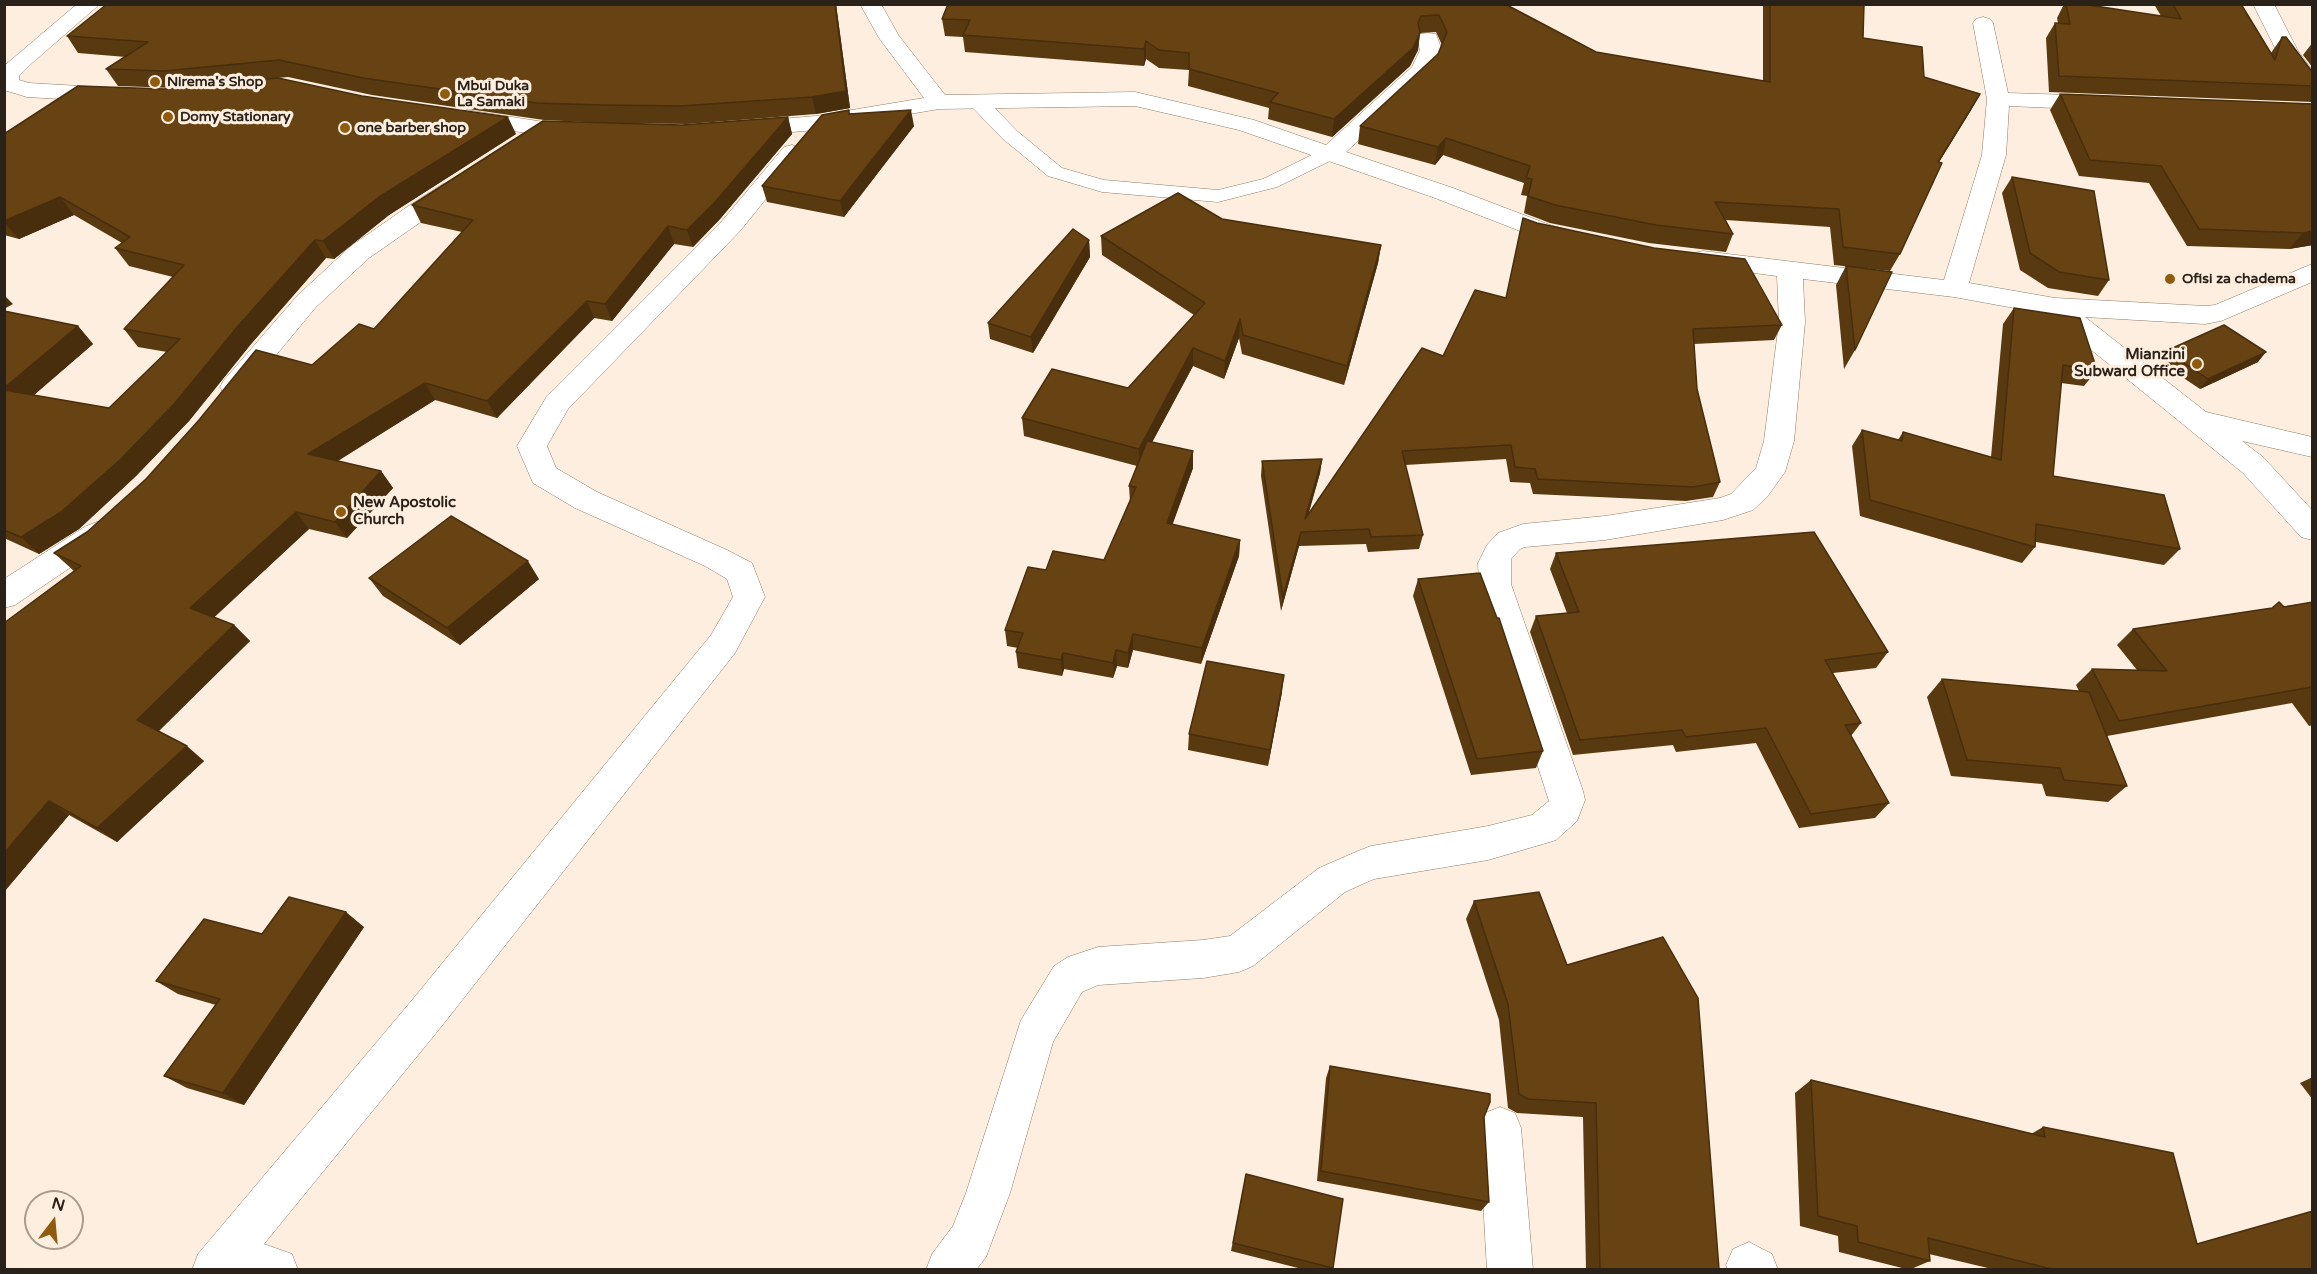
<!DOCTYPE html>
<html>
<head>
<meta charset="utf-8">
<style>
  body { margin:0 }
  #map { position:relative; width:2317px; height:1274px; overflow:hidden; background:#fdeedf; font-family:"Varela Round",sans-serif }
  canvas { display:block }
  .frame { position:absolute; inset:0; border:6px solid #2a2118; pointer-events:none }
  .north { position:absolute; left:24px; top:1190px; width:60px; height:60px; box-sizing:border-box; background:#fdeedf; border:2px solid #a99c8f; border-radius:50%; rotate:16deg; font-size:16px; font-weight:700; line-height:24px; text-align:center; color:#2a2118 }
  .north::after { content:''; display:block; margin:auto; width:21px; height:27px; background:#8f5b0d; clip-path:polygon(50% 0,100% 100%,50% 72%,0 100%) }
</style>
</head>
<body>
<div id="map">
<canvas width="2317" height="1274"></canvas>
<div class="frame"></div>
<div class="north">N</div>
</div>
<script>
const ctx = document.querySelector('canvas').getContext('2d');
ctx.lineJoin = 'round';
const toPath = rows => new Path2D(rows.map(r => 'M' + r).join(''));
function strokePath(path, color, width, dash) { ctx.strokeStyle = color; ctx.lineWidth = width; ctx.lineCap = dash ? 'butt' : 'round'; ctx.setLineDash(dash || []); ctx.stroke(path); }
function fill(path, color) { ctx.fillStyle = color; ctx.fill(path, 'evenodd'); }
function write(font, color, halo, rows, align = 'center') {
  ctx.font = font + ' "Varela Round",sans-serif'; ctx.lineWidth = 6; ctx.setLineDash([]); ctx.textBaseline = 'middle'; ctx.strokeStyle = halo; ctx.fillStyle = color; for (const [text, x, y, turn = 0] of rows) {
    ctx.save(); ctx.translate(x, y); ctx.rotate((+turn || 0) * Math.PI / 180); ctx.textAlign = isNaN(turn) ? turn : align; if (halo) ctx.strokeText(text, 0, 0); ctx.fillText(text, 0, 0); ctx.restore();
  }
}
const service = toPath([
  [979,97,986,99,1017,131,1062,168,1104,180,1218,190,1263,179,1324,149,1331,147,1338,149,1341,153,1338,157,1277,187,1218,202,1102,192,1048,176,1003,139,972,107,970,103,972,99,979,97]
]);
const minor = toPath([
  [77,4,100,4,31,64,19,76,19,80,29,83,113,88,121,90,124,95,121,100,113,102,27,97,4,90,4,66,77,4],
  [860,4,881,4,899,36,945,95,1135,92,1254,120,1326,145,1412,67,1420,50,1417,39,1420,34,1428,33,1436,34,1442,50,1430,75,1346,152,1453,188,1550,225,1572,231,1576,236,1572,241,1563,244,1533,236,1435,198,1239,130,1135,106,939,109,816,130,745,136,737,134,733,129,737,124,745,122,816,116,924,98,879,38,860,4],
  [2253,4,2274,4,2298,51,2312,70,2312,92,2304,90,2277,52,2253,4],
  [1983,17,1990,19,1993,23,2008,93,2101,96,2109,98,2112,103,2109,108,2101,110,2009,106,2006,155,1969,283,2055,298,2205,306,2215,305,2312,264,2312,282,2221,321,2205,324,2085,317,2206,412,2312,437,2312,457,2242,441,2263,457,2312,510,2312,540,2301,537,2243,473,2047,314,1954,297,1803,279,1805,322,1794,441,1785,472,1767,497,1753,510,1723,520,1605,540,1525,547,1520,549,1511,559,1511,584,1583,791,1585,800,1577,821,1556,840,1543,844,1488,860,1374,879,1345,892,1253,966,1239,972,1203,978,1098,985,1082,992,1053,1042,1010,1193,986,1257,976,1270,926,1270,932,1254,953,1226,966,1193,1021,1020,1054,966,1068,957,1098,947,1203,940,1230,936,1319,868,1358,851,1371,846,1488,826,1532,815,1549,801,1479,584,1478,563,1487,545,1498,533,1523,524,1605,516,1720,498,1731,494,1756,468,1764,441,1779,322,1777,276,1694,265,1690,259,1694,253,1703,251,1944,280,1982,155,1987,99,1973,23,1976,19,1983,17],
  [467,110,544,122,576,124,584,126,588,131,584,136,576,138,544,136,459,122,456,117,459,112,467,110],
  [792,145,800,147,804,152,740,231,568,409,547,446,556,468,597,492,727,550,752,563,765,597,760,606,735,653,441,1027,264,1244,292,1254,298,1270,192,1270,198,1254,413,999,711,635,733,597,727,579,705,566,575,508,533,483,517,446,547,396,722,221,784,147,792,145],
  [452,182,461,184,464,189,461,194,369,258,316,307,244,394,234,397,224,394,220,387,224,380,298,295,351,246,407,207,443,184,452,182],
  [97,522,108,526,112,534,108,542,15,605,4,608,4,579,86,526,97,522],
  [1500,1107,1515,1113,1521,1128,1533,1270,1487,1270,1479,1128,1485,1113,1500,1107],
  [1749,1242,1772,1254,1778,1270,1728,1270,1726,1265,1733,1249,1749,1242]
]);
const wall = toPath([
  [836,4,850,108,816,114,687,124,607,123,544,120,372,95,288,77,195,86,516,134,389,215,334,259,326,258,251,344,189,421,136,476,79,529,39,554,4,538,4,311,78,326,93,344,34,395,109,408,167,352,138,347,124,329,173,277,129,266,115,248,122,243,74,215,19,239,4,235,4,134,164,89,175,88,118,86,106,69,126,57,78,53,67,36],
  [948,4,1508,4,1507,5,1596,52,1763,81,1763,4,1864,4,1863,38,1924,77,1980,94,1939,162,1900,254,1890,271,1834,265,1830,227,1726,220,1733,234,1726,252,1649,243,1550,223,1524,213,1527,196,1521,195,1524,183,1443,155,1435,165,1358,144,1360,126,1438,54,1442,45,1436,32,1420,33,1418,50,1410,66,1332,137,1268,119,1269,108,1188,86,1189,70,1159,68,1146,59,1144,66,965,52,963,37,945,36,942,19],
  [2064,4,2082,4,2161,16,2154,4,2241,4,2271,53,2282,37,2313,86,2313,102,2049,92,2046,38,2055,23,2058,23,2057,18],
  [2313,42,2313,68,2303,55],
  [2060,94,2313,104,2313,245,2289,249,2187,246,2149,183,2079,176,2050,110],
  [849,114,914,126,844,217,767,202,762,186],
  [788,117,792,134,720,219,693,247,674,244,612,321,594,318,497,418,435,400,338,461,381,471,393,488,347,538,309,529,214,617,234,625,250,641,158,731,204,761,117,842,69,815,4,892,4,623,74,571,54,553,87,532,312,365,374,329,462,232,421,223,412,205,682,125],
  [2012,177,2109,280,2098,296,2048,288,2020,270,2002,193],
  [1523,218,1782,325,1774,340,1694,344,1697,389,1720,482,1713,497,1686,501,1533,494,1530,483,1510,482,1506,459,1405,465,1423,535,1419,549,1368,552,1366,544,1299,546,1281,611,1261,476,1262,461,1322,459,1320,473,1308,514,1443,356,1506,298],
  [1222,219,1381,245,1378,263,1344,385,1242,354,1239,338,1224,379,1193,366,1152,442,1193,468,1172,524,1240,540,1239,556,1201,664,1133,650,1128,668,1117,666,1113,678,1064,669,1062,676,1018,668,1016,652,1018,648,1007,646,1005,630,1046,570,1104,560,1130,502,1129,486,1137,466,1024,436,1022,418,1128,388,1194,315,1102,255,1101,236],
  [1089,240,1090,257,1033,353,990,339,988,323],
  [1846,266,1855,350,1844,369,1836,285],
  [2014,308,2097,370,2084,386,2061,383,2053,476,2180,549,2164,565,2036,542,2035,547,2022,563,1860,516,1852,446,1862,430,1898,440,1903,432,1991,457,2003,324],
  [2166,351,2258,362,2200,389,2158,361],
  [1556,553,1888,652,1876,668,1833,673,1861,723,1851,736,1889,803,1875,818,1799,828,1756,743,1676,752,1673,745,1573,755,1530,632,1536,616,1567,613,1550,569],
  [369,578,539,579,460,645,383,596],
  [1418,579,1543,751,1536,768,1471,775,1413,596],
  [2313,602,2313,725,2309,726,2292,703,2107,736,2127,786,2108,802,2046,796,2042,784,1951,776,1927,697,1942,679,2079,691,2076,685,2092,669,2137,670,2117,645,2133,629],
  [1282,692,1268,766,1188,750,1189,734],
  [1474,901,1567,965,1719,1269,1586,1269,1583,1117,1517,1113,1508,1108,1499,1020,1466,919],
  [364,927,244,1105,187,1088,164,1076,216,1005,178,994,156,981,262,934],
  [1330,1066,1484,1117,1489,1202,1481,1211,1317,1181,1326,1078],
  [2313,1077,2313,1100,2300,1083],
  [1811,1080,2031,1134,2043,1127,2197,1244,2313,1269,1992,1269,1929,1254,1930,1261,1911,1269,1906,1269,1839,1252,1838,1236,1800,1226,1795,1093],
  [1246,1174,1333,1268,1332,1269,1302,1269,1231,1251]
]);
const shadedWall = toPath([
  [835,4,836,4,850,108,816,114,812,97],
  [1420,33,1418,50,1410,66,1332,137,1334,119],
  [1146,41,1146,59,1144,66,1144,49],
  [1980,94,1970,112,1928,180,1938,162],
  [911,110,914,126,844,217,840,201],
  [508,117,516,134,389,215,334,259,323,241,379,197],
  [788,117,792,134,720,219,693,247,687,230],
  [1446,138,1443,155,1435,165,1438,147],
  [60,197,74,215,19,239,4,222,4,221],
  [668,226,674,244,612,321,605,304],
  [2313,231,2313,245,2289,249,2303,233],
  [315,240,326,258,251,344,189,421,136,476,79,529,39,554,21,537,238,326],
  [1089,240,1090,257,1033,353,1031,337],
  [1381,245,1378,263,1344,385,1347,366],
  [4,295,13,304,4,309],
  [587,301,594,318,497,418,487,401],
  [1240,319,1239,338,1224,379,1225,361],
  [78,326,93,344,20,407,4,391,4,388],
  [1193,348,1193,366,1139,467,1139,449],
  [2266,352,2258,362,2200,389,2208,379],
  [425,383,435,400,321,471,308,454],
  [1193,451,1193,468,1167,540,1167,523],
  [1322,459,1320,473,1303,534,1305,519],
  [381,471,393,488,347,538,335,522],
  [296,512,309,529,206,625,190,608],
  [1301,532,1299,546,1281,611,1283,597],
  [1240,540,1239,556,1201,664,1202,648],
  [528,561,539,579,460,645,447,628],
  [234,625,250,641,155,735,137,720],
  [1133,634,1133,650,1128,668,1128,653],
  [1116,650,1117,666,1113,678,1113,663],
  [1063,653,1064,669,1062,676,1061,660],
  [1284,675,1282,692,1268,766,1270,750],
  [187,746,204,761,117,842,97,828],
  [49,801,69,815,4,892,4,853],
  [346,912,364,927,244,1105,223,1093]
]);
const building = toPath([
  [107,4,835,4,846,91,812,97,681,106,601,105,537,103,363,78,279,60,164,71,106,69,148,42,67,36,107,4],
  [948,4,1505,4,1596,52,1770,82,1770,4,1864,4,1863,38,1922,47,1924,77,1980,94,1938,162,1942,163,1900,254,1843,247,1839,209,1715,202,1733,234,1656,225,1555,205,1528,196,1532,179,1526,178,1530,166,1446,138,1438,147,1360,126,1438,54,1447,32,1439,15,1421,16,1418,23,1420,33,1413,48,1334,119,1270,102,1278,93,1189,69,1189,53,1159,50,1146,41,1144,49,963,35,970,20,942,19,948,4],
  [2066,4,2082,4,2181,19,2173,4,2241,4,2275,60,2282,37,2286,37,2313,73,2313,86,2059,76,2055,23,2070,24,2066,4],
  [278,78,362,96,508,117,379,197,323,241,315,240,238,326,175,403,121,459,61,512,21,537,4,530,4,390,109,408,180,339,124,329,184,265,115,248,130,237,60,197,4,221,4,134,78,86,164,89,278,78],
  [2060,94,2313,104,2313,231,2303,233,2199,229,2161,166,2090,160,2060,94],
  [849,110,849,114,911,110,840,201,762,186,822,115,849,110],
  [788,117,715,202,687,230,668,226,605,304,587,301,487,401,425,383,308,454,381,471,335,522,296,512,190,608,234,625,137,720,187,746,97,828,49,801,4,853,4,623,81,566,54,553,87,532,146,479,199,420,256,350,312,365,359,324,374,329,473,220,412,205,543,121,682,125,788,117],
  [2012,177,2094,191,2109,280,2059,272,2030,253,2012,177],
  [1178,193,1222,219,1381,245,1347,366,1243,335,1240,319,1225,361,1193,348,1139,449,1022,418,1052,369,1128,388,1205,303,1101,236,1178,193],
  [1523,218,1537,223,1654,248,1745,259,1782,325,1693,329,1697,389,1720,482,1693,487,1538,479,1535,469,1515,467,1511,445,1402,451,1423,535,1371,537,1369,529,1301,532,1283,597,1262,461,1322,459,1305,519,1422,348,1443,356,1475,290,1506,298,1523,218],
  [1073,229,1089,240,1031,337,988,323,1073,229],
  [1846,266,1892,272,1855,350,1846,266],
  [2014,308,2080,318,2097,370,2063,365,2053,476,2164,495,2180,549,2036,524,2035,547,1870,500,1862,430,1902,441,1903,432,2001,460,2014,308],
  [4,311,78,326,4,388,4,311],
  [2224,325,2266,352,2208,379,2166,351,2224,325],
  [1147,441,1193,451,1167,523,1240,540,1202,648,1133,634,1128,653,1116,650,1113,663,1063,653,1061,660,1016,652,1023,633,1005,630,1028,567,1046,570,1053,551,1104,560,1136,487,1129,486,1147,441],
  [451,516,528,561,447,628,369,578,451,516],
  [1814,532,1888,652,1825,660,1861,723,1845,725,1889,803,1811,814,1766,728,1686,737,1682,730,1580,740,1536,616,1579,612,1556,553,1814,532],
  [1480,573,1497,618,1499,618,1543,751,1477,759,1418,579,1480,573],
  [2279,602,2284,607,2313,602,2313,688,2312,687,2119,721,2092,669,2167,671,2133,629,2272,608,2279,602],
  [1207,661,1284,675,1270,750,1189,734,1207,661],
  [1942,679,2089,692,2127,786,2064,780,2060,768,1967,760,1942,679],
  [1539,892,1567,965,1663,937,1698,998,1719,1269,1600,1269,1596,1103,1528,1099,1519,1094,1508,1004,1474,901,1539,892],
  [289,897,346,912,223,1093,164,1076,220,999,156,981,204,919,262,934,289,897],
  [1330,1066,1490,1094,1490,1102,1484,1117,1489,1202,1321,1171,1330,1066],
  [1811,1080,2045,1137,2043,1127,2173,1153,2197,1244,2313,1211,2313,1269,2051,1269,1928,1238,1930,1261,1858,1242,1857,1226,1818,1216,1811,1080],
  [1246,1174,1343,1199,1333,1268,1233,1243,1246,1174]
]);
const markers = [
  [155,82,6,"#8f5b0d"],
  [445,94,6,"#8f5b0d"],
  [168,117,6,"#8f5b0d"],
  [345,128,6,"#8f5b0d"],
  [2170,279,6,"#8f5b0d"],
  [2197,364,6,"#8f5b0d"],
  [341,512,6,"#8f5b0d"]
];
const farPoinames = [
  ["Nirema's Shop",167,82],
  ["Mbui Duka",457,86],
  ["La Samaki",457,102],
  ["Domy Stationary",180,117],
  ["one barber shop",357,128],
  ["Ofisi za chadema",2182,279]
];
const poiNames = [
  ["Mianzini",2185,355],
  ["Subward Office",2185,372],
  ["New Apostolic",353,503,"left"],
  ["Church",353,520,"left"]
];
strokePath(service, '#907b64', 1);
strokePath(minor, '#907b64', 1);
fill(service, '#fff');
fill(minor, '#fff');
fill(wall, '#59390f');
fill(shadedWall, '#482e0d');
fill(building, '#674212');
strokePath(building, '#482e0d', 1.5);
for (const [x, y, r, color] of markers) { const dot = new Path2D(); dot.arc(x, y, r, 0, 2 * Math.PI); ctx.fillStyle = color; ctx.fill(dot); strokePath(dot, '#fdeedf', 2); }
write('bold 14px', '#2a2118', '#fdeedf', farPoinames, 'left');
write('bold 15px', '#2a2118', '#fdeedf', poiNames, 'right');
</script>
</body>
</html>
